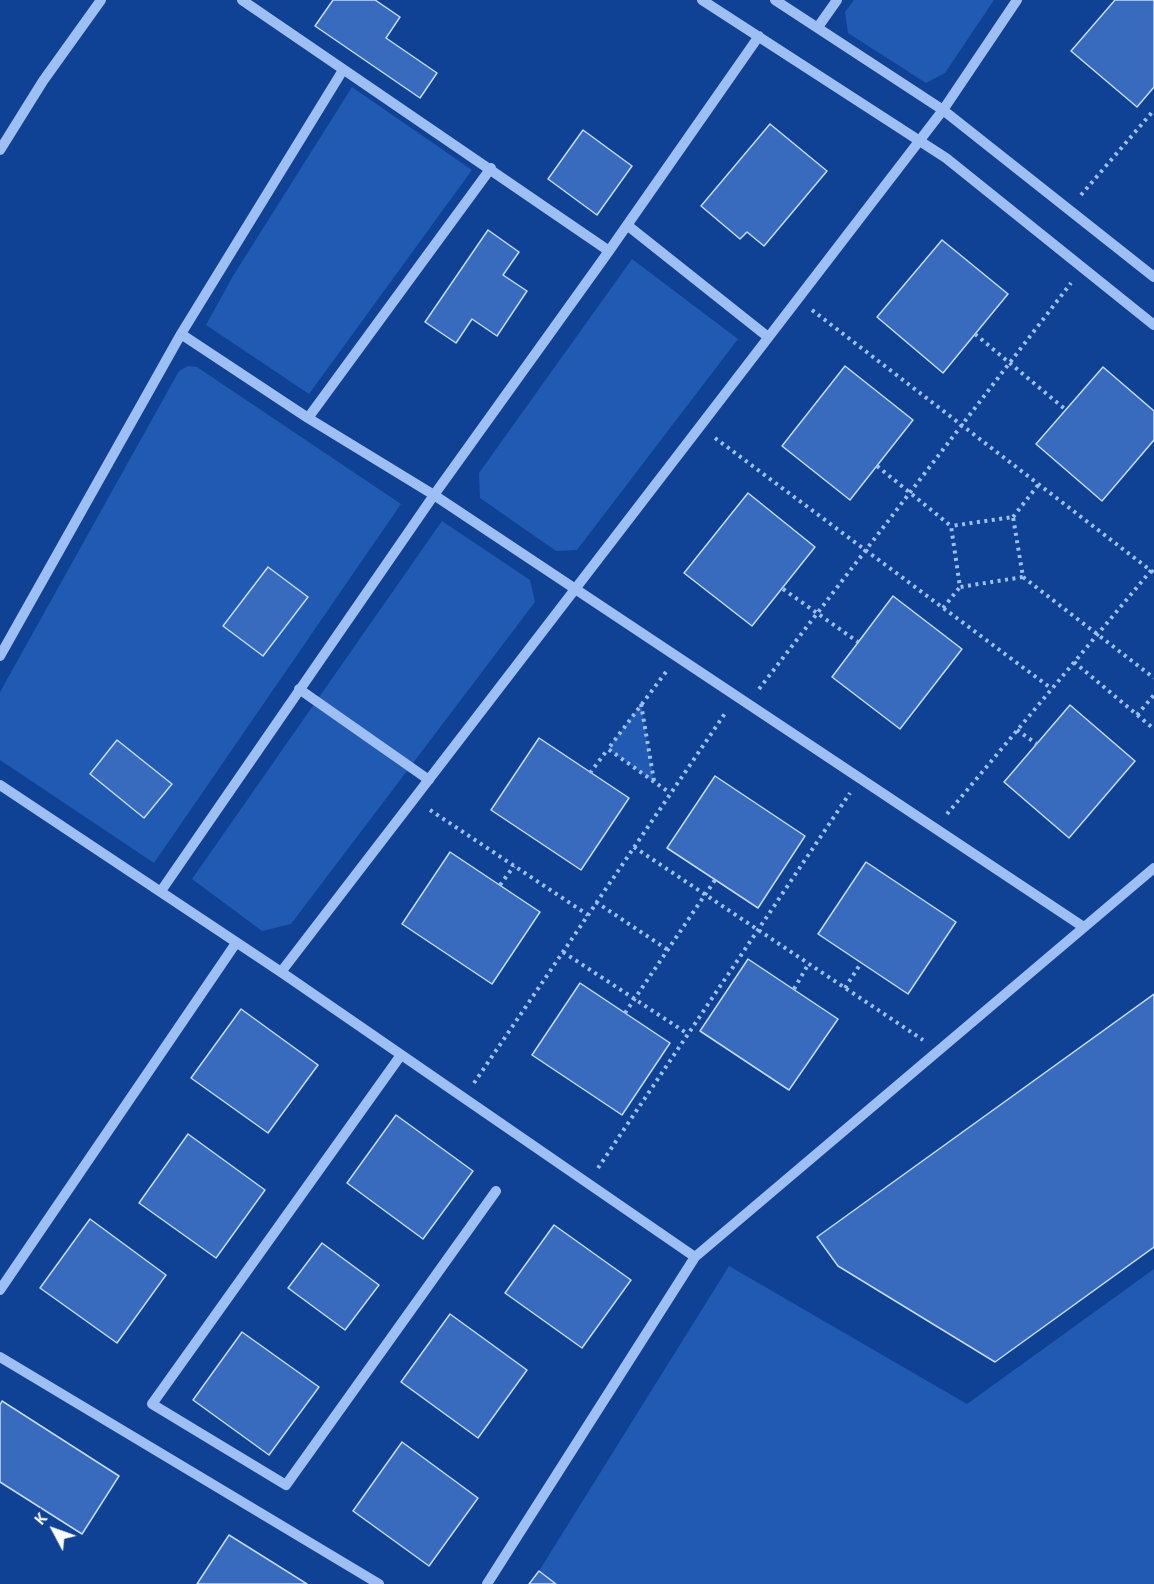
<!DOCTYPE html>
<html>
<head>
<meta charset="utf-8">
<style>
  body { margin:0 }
  #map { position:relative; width:1154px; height:1584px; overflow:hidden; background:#0f4194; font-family:"PT Sans",sans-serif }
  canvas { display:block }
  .north { position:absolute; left:24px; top:1500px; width:60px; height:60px; -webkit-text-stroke:4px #0f4194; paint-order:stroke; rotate:311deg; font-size:16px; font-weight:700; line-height:24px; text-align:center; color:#fff }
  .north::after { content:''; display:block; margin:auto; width:21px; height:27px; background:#fff; clip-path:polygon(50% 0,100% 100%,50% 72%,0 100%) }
</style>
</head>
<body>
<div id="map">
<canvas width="1154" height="1584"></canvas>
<div class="north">K</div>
</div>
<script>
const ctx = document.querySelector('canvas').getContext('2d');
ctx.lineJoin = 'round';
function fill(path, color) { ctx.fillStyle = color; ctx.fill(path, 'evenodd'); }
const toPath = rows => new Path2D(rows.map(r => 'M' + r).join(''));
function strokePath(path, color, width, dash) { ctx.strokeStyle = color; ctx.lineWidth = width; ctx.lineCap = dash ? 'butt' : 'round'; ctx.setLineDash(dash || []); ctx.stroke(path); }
const green = toPath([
  [854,0,994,0,945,73,926,83,848,33,845,12],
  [352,87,472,170,309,394,206,325,233,276],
  [632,259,738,339,577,550,556,551,480,498,479,473],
  [188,366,197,367,401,504,154,863,0,760,0,692,179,371],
  [442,521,530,580,535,602,291,924,262,931,192,879],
  [641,704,654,782,608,749],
  [729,1266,967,1404,1154,1269,1154,1584,556,1584,539,1571]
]);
const building = toPath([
  [333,0,375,0,400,17,386,38,437,73,420,98,315,26,333,0],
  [1115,0,1154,0,1154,87,1137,107,1071,51,1115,0],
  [770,124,827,171,764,246,747,232,740,239,701,206,770,124],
  [583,130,632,166,597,215,548,179,583,130],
  [488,230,519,252,503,275,527,291,497,336,472,319,456,343,425,322,488,230],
  [942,240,1008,294,943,373,877,317,942,240],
  [845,366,913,420,850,500,782,446,845,366],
  [1103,367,1154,411,1154,440,1102,501,1036,444,1103,367],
  [748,493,815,547,752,626,684,573,748,493],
  [268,567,308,597,263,656,223,626,268,567],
  [893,596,962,649,900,729,832,677,893,596],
  [1070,705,1135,761,1069,838,1004,782,1070,705],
  [539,738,629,798,581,870,491,810,539,738],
  [117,740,172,784,144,818,90,774,117,740],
  [715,776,805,836,758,908,667,848,715,776],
  [450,852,540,912,492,984,402,924,450,852],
  [866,862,956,922,908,994,818,934,866,862],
  [748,959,838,1019,789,1090,700,1031,748,959],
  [580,983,670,1043,622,1115,532,1055,580,983],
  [1154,994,1154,1247,995,1362,838,1266,817,1237,1154,994],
  [241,1009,318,1065,268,1133,191,1078,241,1009],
  [396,1115,473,1171,423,1239,347,1183,396,1115],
  [188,1134,265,1190,216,1258,139,1203,188,1134],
  [90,1219,166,1275,117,1343,40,1288,90,1219],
  [554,1225,631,1280,582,1348,505,1293,554,1225],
  [322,1243,379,1285,345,1330,288,1288,322,1243],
  [450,1314,527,1370,478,1438,401,1382,450,1314],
  [242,1332,319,1387,269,1455,193,1400,242,1332],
  [2,1401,119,1476,82,1534,0,1482,0,1405,2,1401],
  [402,1442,478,1498,429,1566,353,1511,402,1442],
  [229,1535,307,1584,197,1584,229,1535],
  [539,1571,556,1584,529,1584,539,1571]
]);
const path = toPath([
  [1081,195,1154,110],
  [812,310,1154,573],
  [975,334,1066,410],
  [715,438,1052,689],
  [877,466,951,526,960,587,1023,577,1013,517,951,526],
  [1013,517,1039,484],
  [1023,577,1154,678],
  [783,589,858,642],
  [943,608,960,587],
  [1074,662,1154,729],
  [666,672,608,749,670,793],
  [759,689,1071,283],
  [641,704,654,781],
  [1137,715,1154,695],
  [1017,730,1037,744],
  [590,773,608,749],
  [430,810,588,915],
  [947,814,1154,567],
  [634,847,923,1040],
  [500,885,514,866],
  [596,902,668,950],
  [563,952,688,1034],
  [845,988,861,963],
  [794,989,809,963],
  [625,1013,715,880],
  [474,1083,726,712],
  [598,1168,850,793]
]);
const minor = toPath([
  [242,0,609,251],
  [702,0,946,158,1154,325],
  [775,0,943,110,1154,277],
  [818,27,837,0],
  [0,150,43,81,101,0],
  [627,225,768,337],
  [181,334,308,418,434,495,1082,926],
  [308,418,491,168],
  [0,656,181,334,343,70],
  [299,689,429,780],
  [0,785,281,972,695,1257,487,1584],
  [161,891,434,495,609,251,759,36],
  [281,972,943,110,1017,0],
  [401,1055,152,1404,286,1485,496,1191],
  [695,1257,1154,868],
  [0,1290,236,943],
  [0,1357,379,1584]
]);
fill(green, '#215ab3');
fill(building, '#386bbd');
strokePath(building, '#c4dbfe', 1.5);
strokePath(path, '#9dbff4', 4, [3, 4.5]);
strokePath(minor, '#9dbff4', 10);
</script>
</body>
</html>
